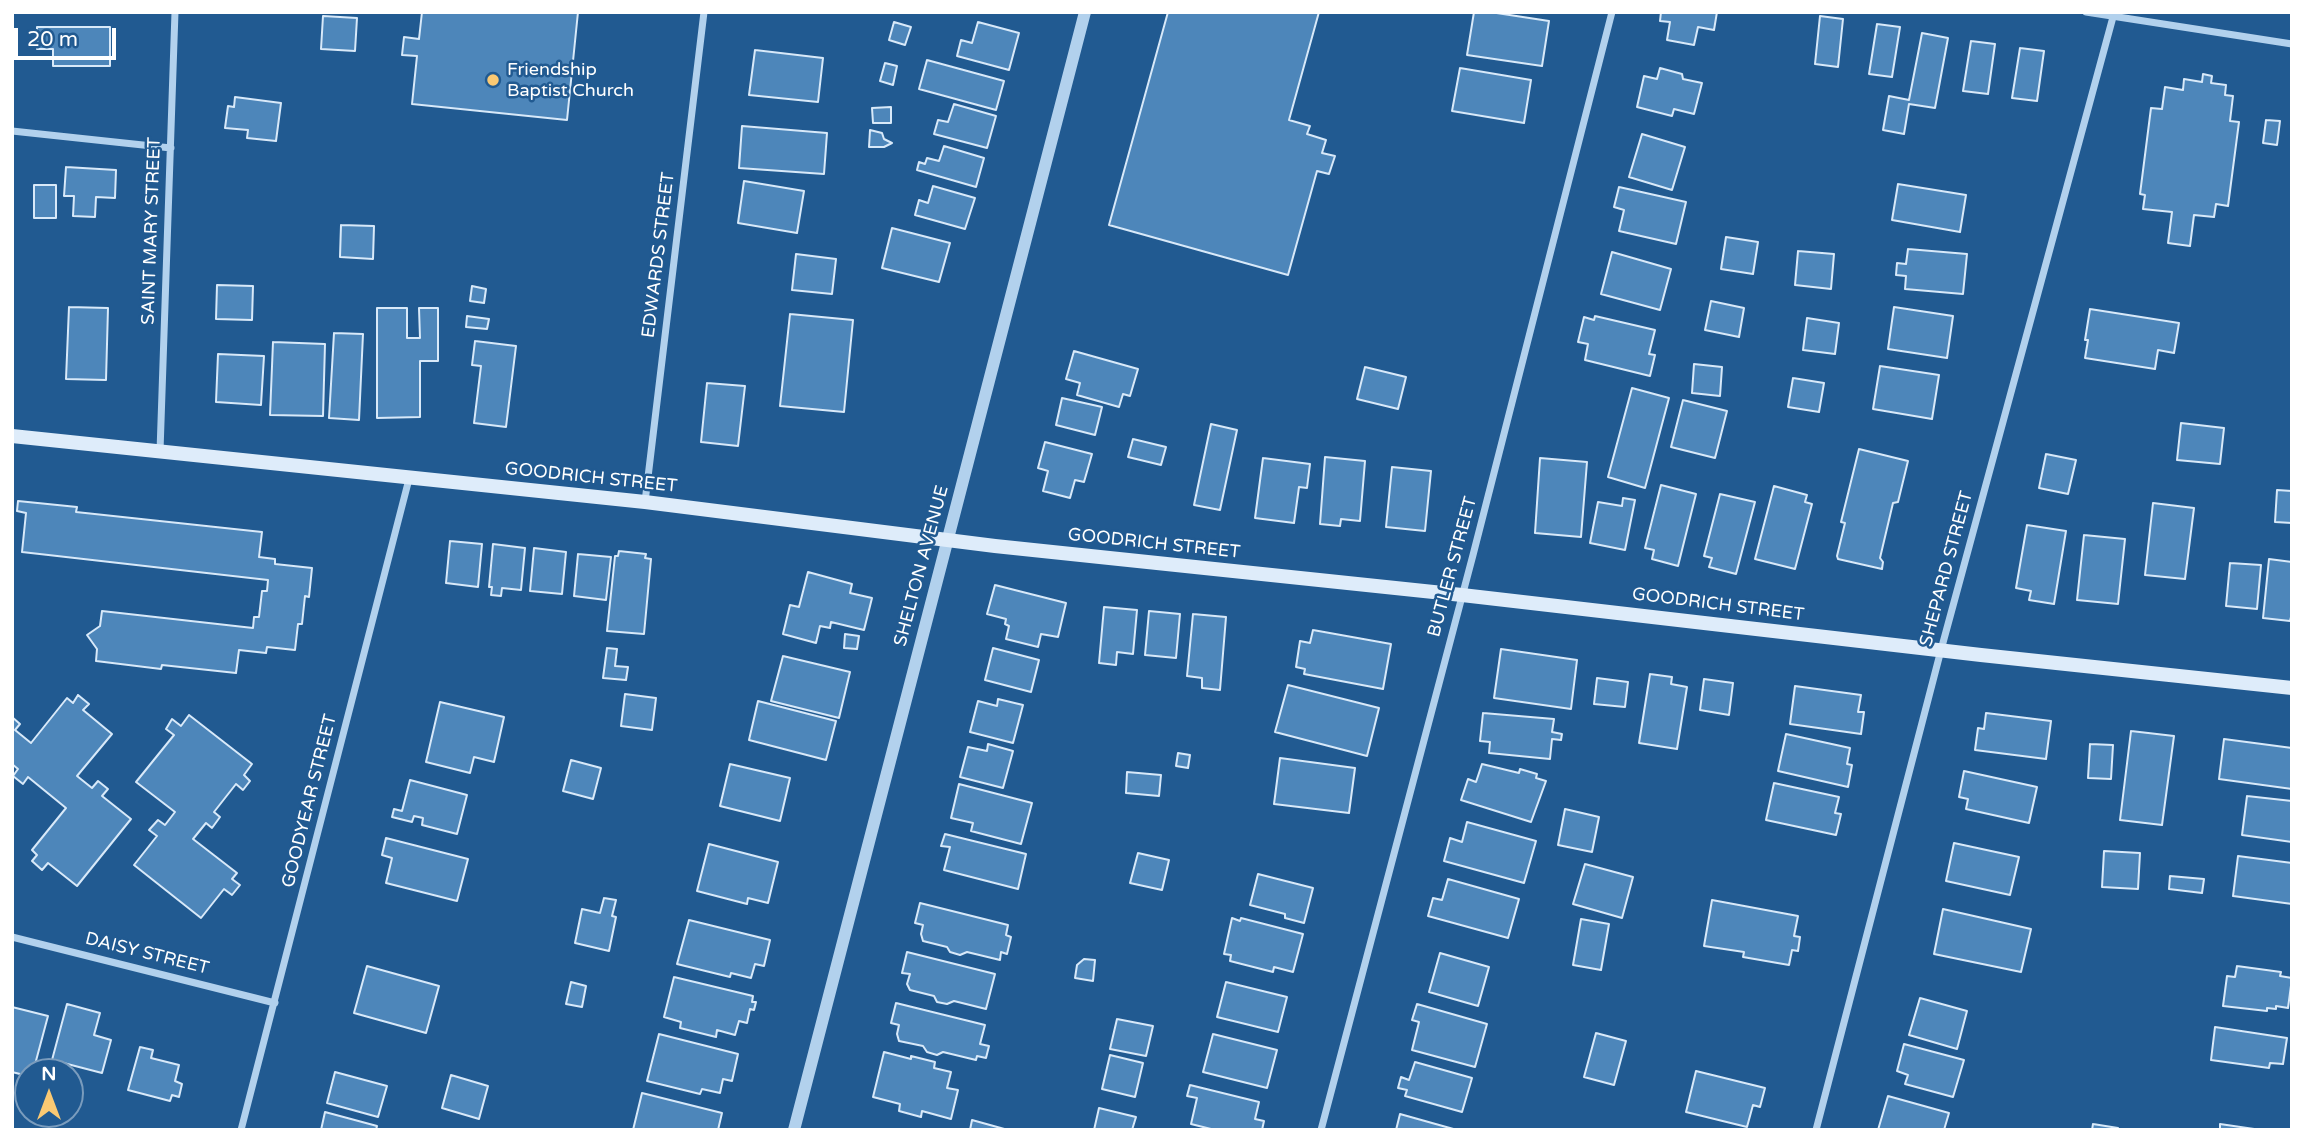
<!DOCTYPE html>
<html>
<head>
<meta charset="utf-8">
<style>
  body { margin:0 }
  #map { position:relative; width:2304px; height:1142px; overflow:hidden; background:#215a91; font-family:"Varela Round",sans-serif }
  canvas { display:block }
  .frame { position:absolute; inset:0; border:14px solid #fff; pointer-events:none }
  .north { position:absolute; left:14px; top:1058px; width:70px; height:70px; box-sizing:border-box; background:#215a91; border:2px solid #7a9cbd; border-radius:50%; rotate:0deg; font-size:19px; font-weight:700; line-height:28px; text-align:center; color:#fff }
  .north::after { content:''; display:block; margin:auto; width:24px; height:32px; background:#fac973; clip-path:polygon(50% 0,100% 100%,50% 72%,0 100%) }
  .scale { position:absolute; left:14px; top:28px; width:102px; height:32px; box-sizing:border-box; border:4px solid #fff; border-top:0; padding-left:9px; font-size:21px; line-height:24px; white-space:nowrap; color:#fff; -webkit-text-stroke:5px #215a91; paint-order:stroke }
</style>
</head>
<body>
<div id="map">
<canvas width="2304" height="1142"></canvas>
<div class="frame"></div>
<div class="north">N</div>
<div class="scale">20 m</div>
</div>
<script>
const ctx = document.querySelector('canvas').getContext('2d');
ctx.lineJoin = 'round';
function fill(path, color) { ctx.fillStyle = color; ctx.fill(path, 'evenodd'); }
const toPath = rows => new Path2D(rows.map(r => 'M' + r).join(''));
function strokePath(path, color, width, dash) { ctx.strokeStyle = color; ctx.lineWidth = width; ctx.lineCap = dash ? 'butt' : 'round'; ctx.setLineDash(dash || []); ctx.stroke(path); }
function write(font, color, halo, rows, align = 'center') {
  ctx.font = font + ' "Varela Round",sans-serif'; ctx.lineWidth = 5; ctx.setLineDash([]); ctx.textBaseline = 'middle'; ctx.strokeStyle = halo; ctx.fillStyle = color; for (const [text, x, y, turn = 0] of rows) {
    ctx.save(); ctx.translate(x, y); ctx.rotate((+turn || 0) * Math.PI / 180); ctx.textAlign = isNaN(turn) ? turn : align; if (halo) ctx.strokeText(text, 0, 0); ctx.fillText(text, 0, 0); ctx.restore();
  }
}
const building = toPath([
  [422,12,578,12,567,120,412,104,417,56,402,55,404,37,419,39,422,12],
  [1168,12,1319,12,1289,120,1310,126,1307,134,1326,140,1322,153,1335,156,1329,174,1317,171,1288,275,1109,225,1168,12],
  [1474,12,1490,12,1549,21,1542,66,1467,55,1474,12],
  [1661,12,1717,12,1714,30,1698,27,1694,45,1667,40,1670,22,1660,21,1661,12],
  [323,16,357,18,355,51,321,49,323,16],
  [1820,16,1843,19,1838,67,1815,64,1820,16],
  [894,22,911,27,905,45,889,40,894,22],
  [978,22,1019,33,1009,70,957,56,961,40,972,43,978,22],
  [1877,24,1900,27,1892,77,1869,74,1877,24],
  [37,27,110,27,110,66,53,66,53,49,37,49,37,27],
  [1922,33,1948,38,1935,108,1909,104,1904,134,1883,130,1889,96,1909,100,1922,33],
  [1971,41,1995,44,1988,94,1963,91,1971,41],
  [2020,48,2044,51,2037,101,2012,98,2020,48],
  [755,50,823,58,818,102,749,95,755,50],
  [927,60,1004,81,996,110,919,89,927,60],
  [885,63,897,66,893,85,880,81,885,63],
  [1460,68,1531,80,1524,123,1452,111,1460,68],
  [1660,68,1682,74,1683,79,1702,83,1694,114,1674,109,1672,116,1637,107,1644,76,1657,79,1660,68],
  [2203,74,2212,76,2211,83,2226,85,2225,95,2233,96,2230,121,2239,122,2228,206,2216,204,2214,217,2194,215,2190,246,2168,243,2172,212,2143,209,2145,195,2140,194,2151,108,2162,109,2165,87,2183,90,2184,79,2202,82,2203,74],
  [235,97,281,103,276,141,247,138,248,130,225,128,228,106,234,107,235,97],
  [954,104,996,116,987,148,934,134,938,120,948,122,954,104],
  [891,107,891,123,873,123,872,108,891,107],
  [2266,120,2280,121,2277,145,2263,143,2266,120],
  [742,126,827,133,824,174,739,168,742,126],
  [870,130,882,133,884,139,892,143,884,147,869,147,870,130],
  [1642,134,1685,147,1672,190,1629,177,1642,134],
  [944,146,984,158,976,187,917,170,919,162,925,164,927,158,939,161,944,146],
  [66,167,116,170,115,198,96,197,95,217,73,216,74,196,64,196,66,167],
  [744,181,804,191,797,233,738,223,744,181],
  [1898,184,1966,195,1960,232,1892,220,1898,184],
  [34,185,56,185,56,218,34,218,34,185],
  [933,186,975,198,965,229,915,215,919,200,928,203,933,186],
  [1619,187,1686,202,1676,244,1619,231,1624,210,1614,207,1619,187],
  [341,225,374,226,373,259,340,257,341,225],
  [892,228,950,243,939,282,882,268,892,228],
  [1726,237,1758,242,1753,274,1721,269,1726,237],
  [1908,249,1967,254,1963,294,1905,289,1906,276,1896,275,1897,263,1906,264,1908,249],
  [1798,251,1834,254,1831,289,1795,285,1798,251],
  [1612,252,1671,269,1660,310,1601,294,1612,252],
  [796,254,836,259,832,294,792,290,796,254],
  [217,285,253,286,252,320,216,319,217,285],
  [472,286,486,289,484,303,470,301,472,286],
  [1711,301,1744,308,1739,337,1705,330,1711,301],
  [69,307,108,308,106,380,66,379,69,307],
  [1894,307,1953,316,1947,358,1888,349,1894,307],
  [377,308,407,308,407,338,420,338,419,308,438,308,438,361,420,361,420,417,377,418,377,308],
  [2090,309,2179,323,2174,353,2158,350,2155,369,2085,358,2088,340,2085,340,2090,309],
  [790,314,853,320,844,412,780,406,790,314],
  [467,316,489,319,487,329,466,327,467,316],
  [1595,316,1655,330,1649,354,1655,355,1650,376,1585,360,1588,344,1578,342,1584,317,1594,320,1595,316],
  [1807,318,1839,323,1835,354,1803,350,1807,318],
  [334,333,363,334,359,420,329,418,334,333],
  [475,341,516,346,506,427,474,423,481,366,472,365,475,341],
  [273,342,325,344,323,416,270,415,273,342],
  [1074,351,1138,369,1130,396,1123,394,1119,407,1077,395,1080,383,1066,379,1074,351],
  [218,354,264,356,261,405,216,402,218,354],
  [1694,364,1722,367,1720,396,1692,393,1694,364],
  [1880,366,1939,375,1932,419,1873,409,1880,366],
  [1365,367,1406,377,1398,409,1357,399,1365,367],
  [1793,378,1824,383,1819,412,1788,407,1793,378],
  [707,383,745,386,738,446,701,442,707,383],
  [1632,388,1669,398,1645,488,1608,477,1632,388],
  [1062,398,1102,407,1095,435,1056,425,1062,398],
  [1683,400,1727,411,1715,458,1671,447,1683,400],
  [2181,423,2224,428,2220,464,2177,460,2181,423],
  [1211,424,1237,430,1220,510,1194,505,1211,424],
  [1133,439,1166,447,1161,465,1128,457,1133,439],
  [1045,442,1092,454,1084,482,1075,480,1070,498,1043,491,1048,471,1038,468,1045,442],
  [1859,449,1908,461,1898,502,1893,503,1880,558,1883,562,1882,569,1838,559,1837,556,1845,523,1841,522,1859,449],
  [2046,454,2076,460,2068,494,2039,488,2046,454],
  [1325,457,1365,461,1360,521,1341,519,1340,526,1320,524,1325,457],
  [1263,458,1310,464,1307,488,1299,487,1294,523,1255,518,1263,458],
  [1540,458,1587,462,1581,537,1535,533,1540,458],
  [1392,467,1431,471,1425,531,1386,527,1392,467],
  [1661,485,1696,494,1678,566,1652,559,1654,550,1645,548,1661,485],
  [1774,486,1807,495,1805,502,1812,504,1795,569,1755,559,1774,486],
  [2277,490,2292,491,2292,523,2275,522,2277,490],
  [1720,494,1755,502,1736,574,1709,567,1712,558,1704,556,1720,494],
  [1623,498,1635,500,1625,550,1590,543,1598,502,1622,506,1623,498],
  [18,501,77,507,76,512,262,532,259,557,275,559,275,564,312,568,309,597,305,596,302,624,298,624,295,650,267,647,266,653,239,650,236,673,162,665,161,669,96,661,97,649,87,635,100,626,102,611,253,628,254,617,259,617,262,591,267,591,268,580,22,552,26,513,17,511,18,501],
  [2153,503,2194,508,2185,579,2145,575,2153,503],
  [2027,525,2066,531,2054,604,2029,600,2031,591,2016,588,2027,525],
  [2084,535,2125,539,2118,604,2077,600,2084,535],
  [450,541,482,544,478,587,446,583,450,541],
  [493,544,525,548,521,590,502,588,501,596,491,595,492,587,489,587,493,544],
  [534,548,566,552,562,594,530,591,534,548],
  [619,551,646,554,645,558,651,559,644,634,607,631,615,556,618,556,619,551],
  [578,554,611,557,606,600,574,596,578,554],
  [2269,559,2292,562,2292,613,2290,621,2263,618,2269,559],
  [2230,563,2261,565,2257,609,2226,606,2230,563],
  [808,572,852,584,850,593,872,598,864,630,831,622,830,628,820,626,816,643,783,634,790,605,799,607,808,572],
  [995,585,1066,603,1058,637,1041,634,1038,647,1006,639,1009,626,1005,624,1006,619,987,614,995,585],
  [1104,607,1137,610,1133,654,1117,652,1116,665,1099,663,1104,607],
  [1149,611,1180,614,1176,658,1145,655,1149,611],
  [1193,614,1226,617,1220,690,1202,688,1202,678,1187,676,1193,614],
  [1313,630,1391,644,1383,689,1304,674,1305,669,1296,667,1300,641,1310,643,1313,630],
  [845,634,859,636,857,649,844,648,845,634],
  [607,648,617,649,615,666,628,667,626,680,603,678,607,648],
  [993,648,1039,660,1031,692,985,680,993,648],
  [1501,649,1577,660,1571,709,1494,698,1501,649],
  [783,656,850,672,839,718,771,701,783,656],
  [1650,674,1672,677,1671,684,1687,687,1677,749,1639,743,1650,674],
  [1597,678,1628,682,1625,707,1594,704,1597,678],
  [1704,679,1733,683,1729,715,1700,710,1704,679],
  [1288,685,1379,708,1367,756,1275,732,1288,685],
  [1795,686,1861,695,1858,712,1864,712,1861,734,1790,724,1795,686],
  [625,694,656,698,652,730,621,726,625,694],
  [78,695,89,704,83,710,112,734,77,776,92,788,98,781,108,789,102,796,131,819,77,886,48,863,42,870,32,861,37,855,32,850,66,808,28,777,23,784,13,776,18,769,12,764,12,717,20,724,15,730,31,743,67,698,73,703,78,695],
  [998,699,1023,705,1013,743,970,732,978,701,997,706,998,699],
  [758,701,836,721,826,760,749,740,758,701],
  [440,702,504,717,494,762,474,757,470,773,426,762,440,702],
  [1483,713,1554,719,1552,732,1562,734,1561,740,1552,739,1550,759,1489,753,1490,742,1480,741,1483,713],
  [1986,713,2051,721,2046,759,1975,750,1978,728,1984,729,1986,713],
  [189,715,252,764,244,775,250,781,243,790,236,784,214,812,220,817,212,828,206,823,193,839,237,873,232,879,240,885,232,895,224,889,201,918,134,865,157,836,149,830,158,820,165,825,175,812,136,782,174,735,166,729,172,719,181,726,189,715],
  [2131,731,2174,736,2162,825,2120,820,2131,731],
  [1786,734,1850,748,1847,764,1852,765,1848,787,1778,771,1786,734],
  [2224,739,2292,748,2292,789,2219,779,2224,739],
  [988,744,1013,751,1003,788,960,777,968,747,987,751,988,744],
  [2090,744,2113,745,2111,779,2088,778,2090,744],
  [1178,753,1190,755,1188,768,1176,766,1178,753],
  [1280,758,1355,768,1349,813,1274,804,1280,758],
  [571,760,601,768,593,799,563,791,571,760],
  [730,764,790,778,780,821,720,806,730,764],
  [1482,764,1519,773,1520,769,1537,774,1536,778,1546,781,1531,822,1461,800,1468,779,1476,782,1482,764],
  [1964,771,2037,787,2029,823,1966,809,1968,799,1959,797,1964,771],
  [1127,772,1161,775,1159,796,1126,793,1127,772],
  [410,780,467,795,457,834,422,825,423,818,414,816,412,822,392,817,394,809,402,811,410,780],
  [1774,783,1839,797,1835,813,1841,814,1836,835,1766,820,1774,783],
  [959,784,1032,803,1021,844,971,831,973,823,951,818,959,784],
  [2247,796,2292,801,2292,842,2242,835,2247,796],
  [1565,809,1599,817,1592,852,1558,845,1565,809],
  [1467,822,1536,841,1524,883,1444,861,1450,838,1462,842,1467,822],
  [945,834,1026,854,1018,889,944,870,950,847,941,846,945,834],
  [386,838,468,859,457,901,386,883,392,858,382,855,386,838],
  [1954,843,2019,857,2010,895,1946,881,1954,843],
  [709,844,778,862,768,903,748,898,747,904,697,891,709,844],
  [2104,851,2140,853,2138,889,2102,887,2104,851],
  [1138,853,1169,860,1162,890,1130,883,1138,853],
  [2238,856,2292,863,2292,904,2233,896,2238,856],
  [1585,864,1633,877,1622,918,1573,904,1585,864],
  [1258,874,1313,888,1304,923,1285,918,1285,914,1250,905,1258,874],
  [2170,876,2204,879,2202,893,2169,889,2170,876],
  [1448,879,1519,899,1508,938,1428,916,1433,898,1442,900,1448,879],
  [604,898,616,900,612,916,616,917,609,951,575,943,582,909,600,913,604,898],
  [1712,900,1798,916,1794,936,1800,937,1798,951,1792,950,1789,965,1743,957,1744,952,1704,946,1712,900],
  [920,903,1008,925,1006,935,1011,937,1007,954,1001,952,1000,960,967,952,960,955,950,952,947,947,923,941,921,934,923,925,915,923,920,903],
  [1943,909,2031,929,2021,972,1934,954,1943,909],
  [1232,918,1240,921,1241,918,1303,934,1293,972,1274,967,1273,972,1230,961,1231,955,1224,954,1232,918],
  [1581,919,1609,924,1601,970,1573,965,1581,919],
  [689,920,770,940,764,966,755,964,751,978,731,973,730,977,677,964,689,920],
  [907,952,995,974,986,1009,954,1001,947,1004,937,1002,934,996,910,990,907,984,910,974,902,973,907,952],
  [1440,953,1489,967,1478,1006,1429,992,1440,953],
  [1084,959,1095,960,1093,981,1075,978,1077,965,1084,959],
  [367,966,439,986,426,1033,354,1013,367,966],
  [2237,966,2281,972,2280,976,2292,978,2288,1008,2276,1006,2276,1009,2267,1008,2267,1011,2223,1006,2227,976,2235,977,2237,966],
  [674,977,753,996,752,1002,756,1002,754,1010,750,1009,747,1023,739,1021,735,1035,717,1030,716,1037,680,1028,681,1022,664,1017,674,977],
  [571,982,586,986,582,1007,566,1004,571,982],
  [1226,982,1287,997,1278,1032,1217,1017,1226,982],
  [1920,998,1967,1011,1957,1049,1909,1035,1920,998],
  [896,1003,985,1025,980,1044,989,1046,986,1058,977,1056,976,1060,943,1052,937,1055,927,1052,923,1046,899,1041,897,1034,899,1025,891,1023,896,1003],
  [67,1004,100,1013,94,1035,111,1040,102,1073,52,1060,67,1004],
  [1417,1004,1487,1024,1475,1067,1412,1050,1419,1022,1412,1020,1417,1004],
  [12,1007,48,1016,33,1072,28,1072,28,1076,12,1072,12,1007],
  [1117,1019,1153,1026,1146,1056,1110,1049,1117,1019],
  [2215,1027,2287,1038,2283,1064,2270,1063,2269,1068,2211,1060,2215,1027],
  [1596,1033,1626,1041,1614,1085,1584,1077,1596,1033],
  [659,1034,738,1054,732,1081,723,1079,720,1093,702,1089,700,1094,647,1081,659,1034],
  [1213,1034,1277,1050,1267,1088,1203,1072,1213,1034],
  [1904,1044,1964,1060,1953,1097,1905,1084,1908,1075,1897,1071,1904,1044],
  [140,1047,153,1050,151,1058,179,1065,175,1081,182,1084,179,1097,172,1095,170,1101,128,1090,140,1047],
  [884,1052,911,1059,911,1056,935,1062,934,1068,951,1072,947,1088,958,1090,951,1119,922,1111,921,1117,899,1111,900,1104,873,1097,884,1052],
  [1110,1055,1143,1063,1135,1097,1102,1089,1110,1055],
  [1415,1062,1472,1078,1462,1112,1405,1096,1407,1090,1398,1088,1401,1077,1409,1080,1415,1062],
  [1696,1071,1765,1088,1760,1107,1753,1105,1747,1127,1686,1112,1696,1071],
  [335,1072,387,1086,378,1117,327,1103,335,1072],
  [451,1075,488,1086,479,1119,442,1108,451,1075],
  [1190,1085,1259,1102,1255,1119,1264,1121,1262,1130,1215,1130,1191,1124,1197,1098,1187,1096,1190,1085],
  [642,1093,722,1113,718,1130,633,1130,642,1093],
  [1888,1096,1949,1113,1944,1130,1878,1130,1888,1096],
  [1099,1108,1136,1117,1132,1130,1094,1130,1099,1108],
  [325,1112,377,1126,376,1130,321,1130,325,1112],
  [1400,1114,1457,1130,1396,1130,1400,1114],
  [972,1120,1008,1130,970,1130,972,1120],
  [2093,1124,2118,1128,2118,1130,2092,1130,2093,1124],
  [2220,1124,2261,1130,2220,1130,2220,1124]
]);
const minor = toPath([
  [2086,12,2292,44],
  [12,131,171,148],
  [160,451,175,12],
  [645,502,704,12],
  [12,937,275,1003],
  [241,1130,409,479],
  [1321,1130,1473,555,1612,12],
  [1816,1130,1941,650,2113,17]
]);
const tertiary = toPath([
  [794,1130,1085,12]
]);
const secondary = toPath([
  [12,436,645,502,995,546,1462,595,1981,655,2292,688]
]);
const markers = [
  [493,80,7,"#fac973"]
];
const poiNames = [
  ["Friendship",507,70],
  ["Baptist Church",507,91]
];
const streetNames = [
  ["SAINT MARY STREET",152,231,-88],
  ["EDWARDS STREET",659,255,-83],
  ["GOODRICH STREET",591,478,6],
  ["GOODRICH STREET",1154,544,6],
  ["SHELTON AVENUE",922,566,-75],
  ["BUTLER STREET",1453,567,-75],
  ["SHEPARD STREET",1947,569,-75],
  ["GOODRICH STREET",1718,605,7],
  ["GOODYEAR STREET",310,801,-76],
  ["DAISY STREET",147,954,14]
];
fill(building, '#4d86ba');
strokePath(building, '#d8e9f9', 2);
strokePath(minor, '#b2d1ed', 7);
strokePath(tertiary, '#b2d1ed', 12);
strokePath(secondary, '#deecfa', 14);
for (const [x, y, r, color] of markers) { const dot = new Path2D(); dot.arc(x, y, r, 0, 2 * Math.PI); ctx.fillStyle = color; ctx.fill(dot); strokePath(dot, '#215a91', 2.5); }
write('18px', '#fff', '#215a91', poiNames, 'left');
write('18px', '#fff', '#215a91', streetNames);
</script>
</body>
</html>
